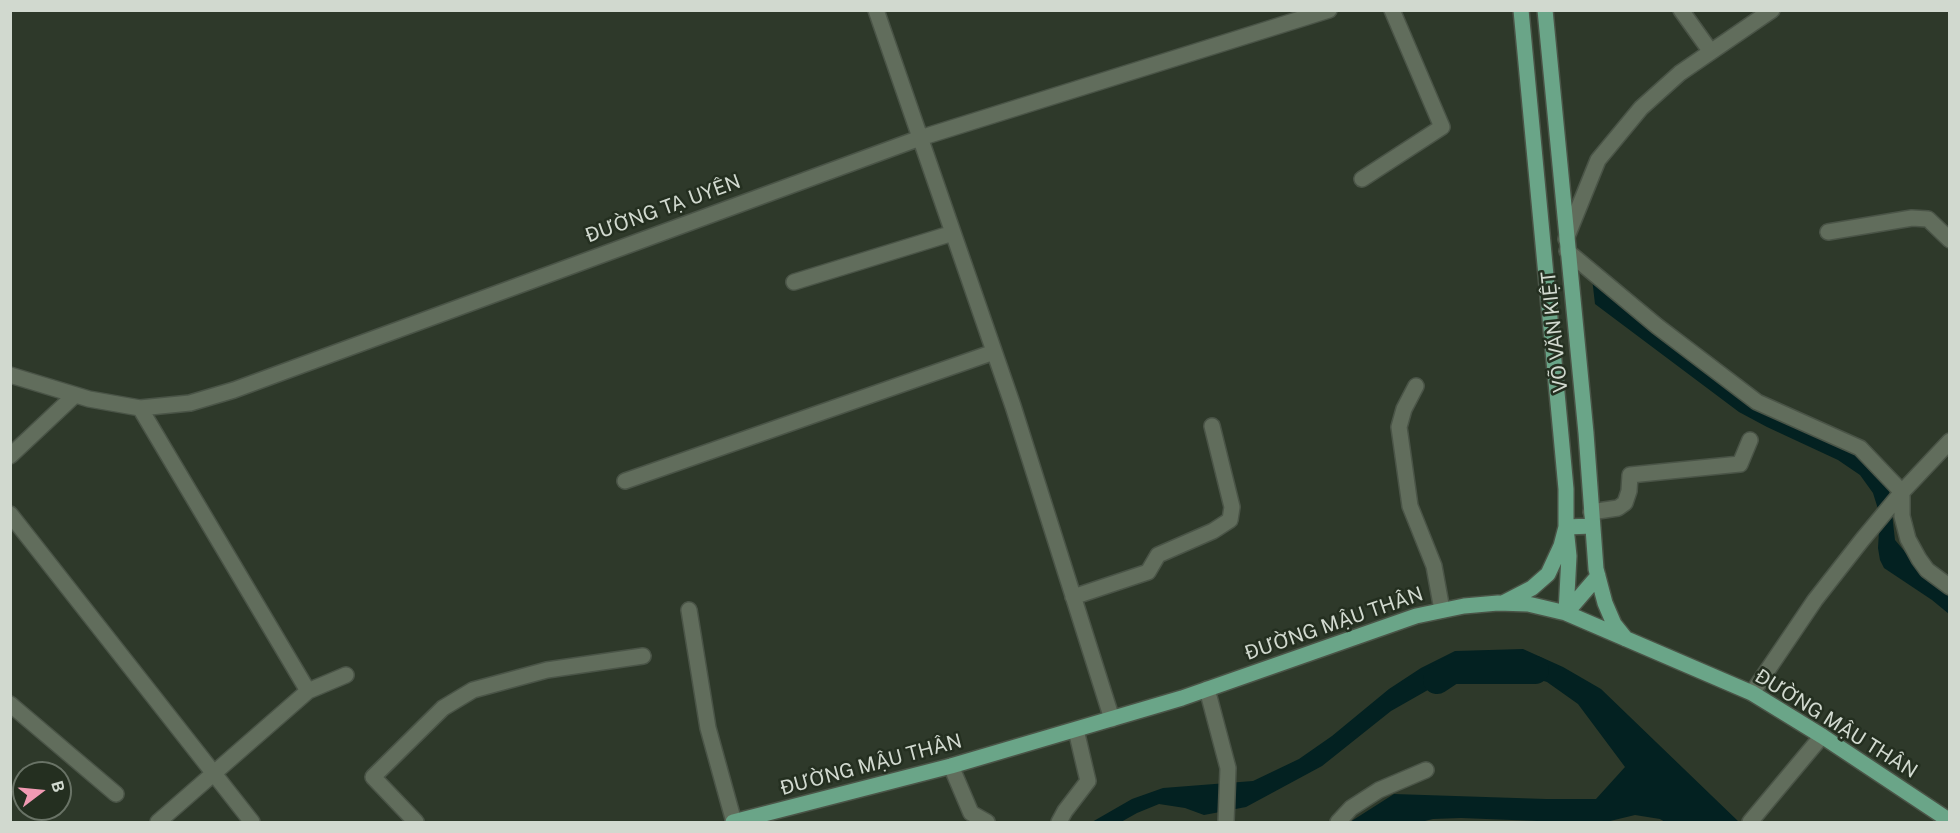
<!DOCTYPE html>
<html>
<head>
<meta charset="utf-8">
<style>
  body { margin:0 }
  #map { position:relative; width:1960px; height:833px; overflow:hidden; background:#2e392a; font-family:"Public Sans",sans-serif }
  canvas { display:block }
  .frame { position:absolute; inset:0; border:12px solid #d1d9cf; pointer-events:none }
  .north { position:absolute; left:12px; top:761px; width:60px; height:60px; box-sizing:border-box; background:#242f20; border:2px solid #697366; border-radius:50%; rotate:74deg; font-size:16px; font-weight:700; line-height:24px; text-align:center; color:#d1d9cf }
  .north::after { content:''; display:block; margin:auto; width:21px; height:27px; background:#f19ab3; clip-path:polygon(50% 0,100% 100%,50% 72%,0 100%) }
</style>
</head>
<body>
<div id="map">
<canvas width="1960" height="833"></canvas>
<div class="frame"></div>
<div class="north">B</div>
</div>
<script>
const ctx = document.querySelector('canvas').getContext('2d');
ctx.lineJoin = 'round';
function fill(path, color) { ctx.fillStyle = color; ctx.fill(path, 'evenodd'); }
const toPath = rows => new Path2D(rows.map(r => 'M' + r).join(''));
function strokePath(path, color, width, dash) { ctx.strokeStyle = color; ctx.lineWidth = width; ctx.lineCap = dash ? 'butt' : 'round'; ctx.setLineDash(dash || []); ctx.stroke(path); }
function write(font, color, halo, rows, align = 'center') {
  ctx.font = font + ' "Public Sans",sans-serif'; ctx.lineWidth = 5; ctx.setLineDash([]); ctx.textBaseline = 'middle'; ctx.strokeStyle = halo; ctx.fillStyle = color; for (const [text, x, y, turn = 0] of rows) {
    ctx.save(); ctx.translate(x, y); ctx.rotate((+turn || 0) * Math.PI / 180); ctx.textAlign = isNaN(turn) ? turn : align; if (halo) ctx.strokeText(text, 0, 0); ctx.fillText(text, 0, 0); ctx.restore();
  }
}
const water = toPath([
  [1592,278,1670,344,1855,452,1889,488,1895,540,1921,571,1949,595,1949,614,1932,600,1884,568,1880,560,1878,548,1879,532,1878,509,1873,493,1860,475,1838,460,1767,427,1739,412,1595,304],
  [1523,649,1563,667,1601,689,1739,822,1665,822,1660,819,1635,815,1606,822,1563,822,1461,818,1433,819,1421,822,1350,822,1394,794,1546,799,1596,799,1625,767,1578,704,1547,682,1524,675,1481,667,1449,678,1391,711,1322,766,1246,807,1204,815,1185,808,1159,804,1137,813,1121,822,1092,822,1132,799,1163,788,1253,781,1299,759,1332,736,1389,689,1421,668,1455,651]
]);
const river = toPath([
  [1437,680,1452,670,1535,670]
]);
const minor = toPath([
  [876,10,1013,406,1112,719],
  [1681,10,1711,52],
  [1362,179,1442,127,1392,10],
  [1828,232,1912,218,1928,219,1950,240],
  [1566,239,1598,160,1641,108,1680,73,1772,10],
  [1567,251,1657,326,1757,402,1860,448,1902,492,1902,516,1908,539,1919,559,1927,570,1950,587],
  [794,282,953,233],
  [10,375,89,399,140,408,190,403,234,390,920,138,1329,10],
  [1416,386,1404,409,1399,427,1410,506,1434,566,1442,610],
  [140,408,308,691,158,822],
  [10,456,75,395],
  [625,481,994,352],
  [1591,512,1618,508,1625,503,1629,491,1630,475,1740,464,1750,440],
  [10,514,252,822],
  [1073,597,1148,572,1158,555,1213,531,1230,520,1232,507,1212,426],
  [689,610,708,728,734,822],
  [1207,689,1228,768,1226,822],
  [308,691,346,675],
  [1752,693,1815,600,1862,540,1902,492,1950,441],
  [10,704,116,794],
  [951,766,971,813,987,822],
  [416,822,373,777,443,708,473,690,547,670,643,656],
  [1059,822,1065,811,1088,781,1076,730],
  [1338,822,1351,808,1379,790,1426,770],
  [1750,822,1822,736]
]);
const major = toPath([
  [1545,10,1586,433,1596,569,1605,603,1614,624,1626,639],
  [1505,602,1532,588,1548,574,1561,546,1566,527,1566,489,1561,435,1521,10],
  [1566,613,1569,556,1566,527,1592,526],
  [1566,613,1598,576],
  [733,822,951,766,1182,698,1416,616,1464,606,1498,603,1528,604,1566,613,1752,693,1822,736,1950,821]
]);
const streetNames = [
  ["ĐƯỜNG TẠ UYÊN",663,209,-20],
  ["VÕ VĂN KIỆT",1555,332,-96],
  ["ĐƯỜNG MẬU THÂN",1334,624,-19],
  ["ĐƯỜNG MẬU THÂN",1836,724,32],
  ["ĐƯỜNG MẬU THÂN",871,765,-15]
];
fill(water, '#032121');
strokePath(river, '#032121', 28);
strokePath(minor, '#4a5447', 18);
strokePath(major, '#4a5447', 18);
strokePath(minor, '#616d5c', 15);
strokePath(major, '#6aa588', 15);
write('20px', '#d1d9cf', '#242f20', streetNames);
</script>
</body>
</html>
